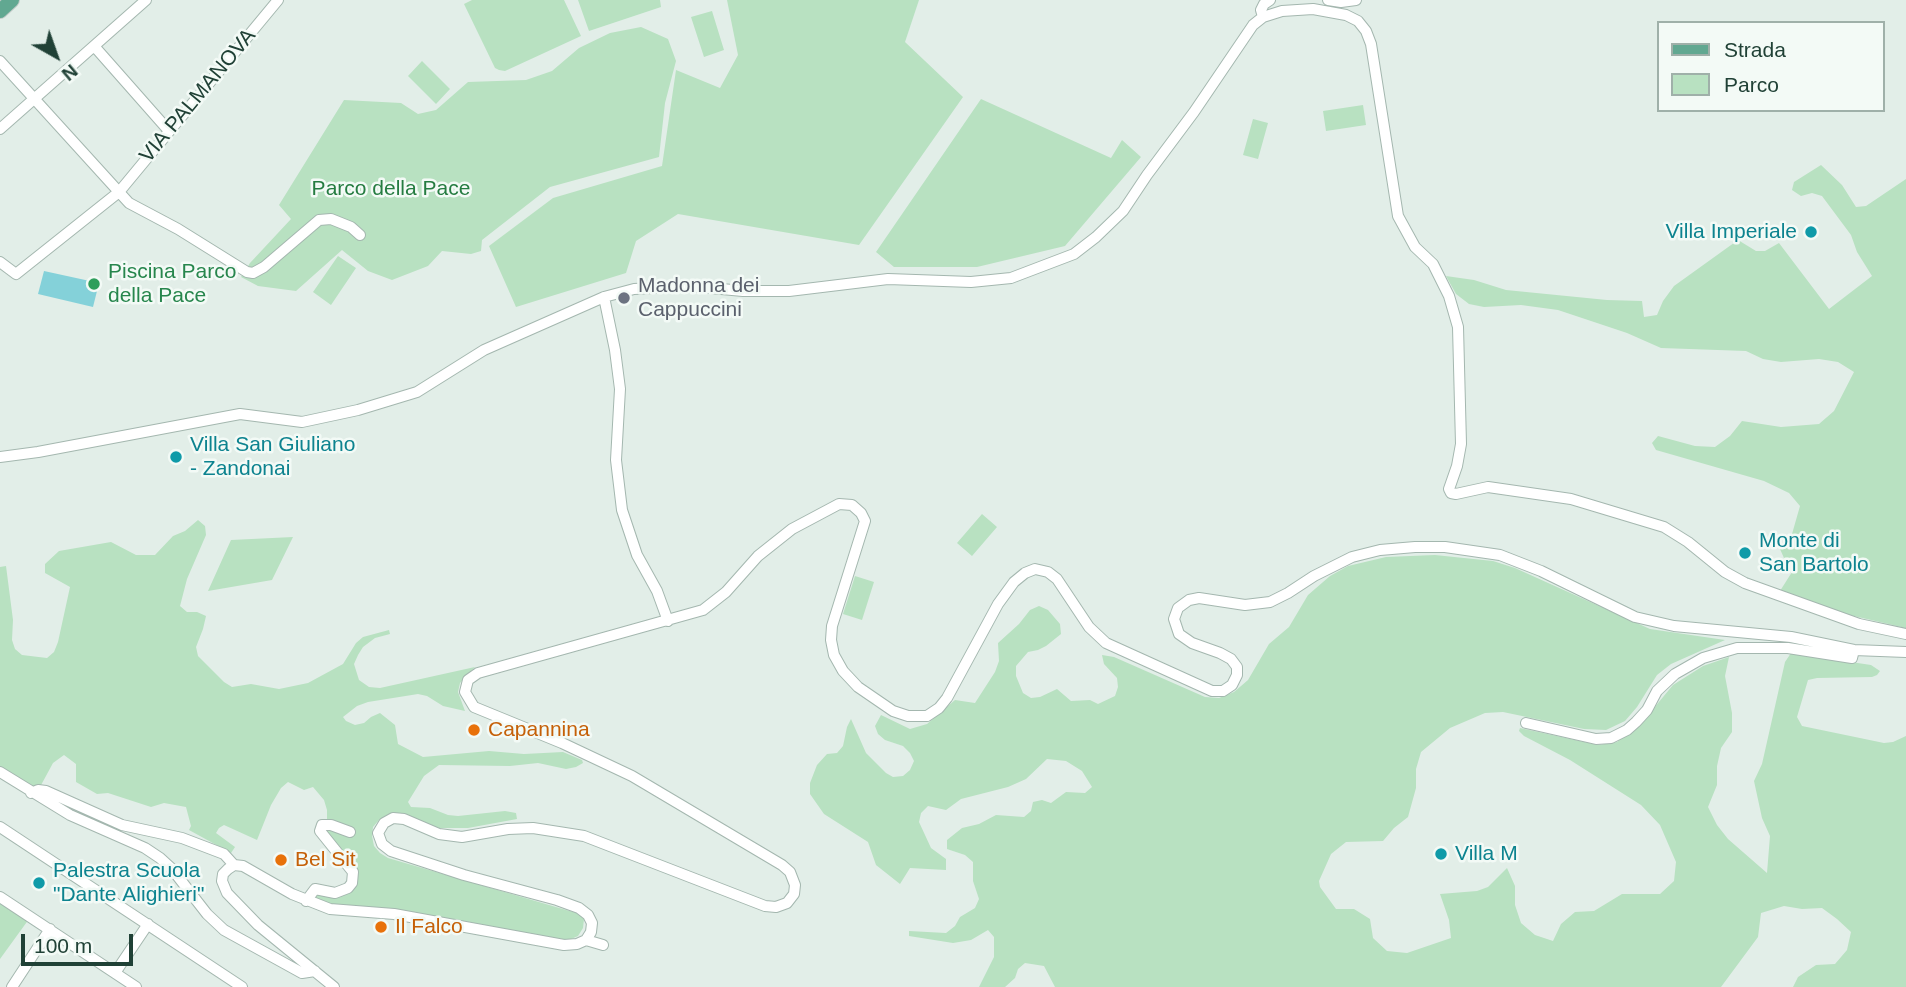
<!DOCTYPE html>
<html>
<head>
<meta charset="utf-8">
<style>
  body { margin:0 }
  #map { position:relative; width:1906px; height:987px; overflow:hidden; background:#e2eee8; font-family:Helvetica,sans-serif }
  canvas { display:block }
  .legend { position:absolute; left:1657px; top:21px; width:228px; height:91px; box-sizing:border-box; background:#f3faf6; border:2px solid #9fb0a9; margin:0; padding:9px 12px; list-style:none; font-size:21px; color:#204136 }
  .legend li { display:flex; align-items:center; gap:14px; height:35px }
  .legend b { width:35px; border:2px solid #9fb0a9 }
  .north { position:absolute; left:21px; top:21px; width:70px; height:70px; -webkit-text-stroke:5px #f3faf6; paint-order:stroke; rotate:140deg; font-size:19px; font-weight:700; line-height:28px; text-align:center; color:#204136 }
  .north::after { content:''; display:block; margin:auto; width:24px; height:32px; background:#204136; clip-path:polygon(50% 0,100% 100%,50% 72%,0 100%) }
  .scale { position:absolute; left:21px; top:934px; width:112px; height:32px; box-sizing:border-box; border:4px solid #204136; border-top:0; padding-left:9px; font-size:21px; line-height:24px; white-space:nowrap; color:#204136; -webkit-text-stroke:5px #f3faf6; paint-order:stroke }
</style>
</head>
<body>
<div id="map">
<canvas width="1906" height="987"></canvas>
<ul class="legend">
<li><b style="height:9px;background:#61a891"></b>Strada</li>
<li><b style="height:19px;background:#b8e1c1"></b>Parco</li>
</ul>
<div class="north">N</div>
<div class="scale">100 m</div>
</div>
<script>
const ctx = document.querySelector('canvas').getContext('2d');
ctx.lineJoin = 'round';
function fill(path, color) { ctx.fillStyle = color; ctx.fill(path, 'evenodd'); }
const toPath = rows => new Path2D(rows.map(r => 'M' + r).join(''));
function strokePath(path, color, width, dash) { ctx.strokeStyle = color; ctx.lineWidth = width; ctx.lineCap = dash ? 'butt' : 'round'; ctx.setLineDash(dash || []); ctx.stroke(path); }
function write(font, color, halo, rows, align = 'center') {
  ctx.font = font + ' Helvetica,sans-serif'; ctx.lineWidth = 5; ctx.setLineDash([]); ctx.textBaseline = 'middle'; ctx.strokeStyle = halo; ctx.fillStyle = color; for (const [text, x, y, turn = 0] of rows) {
    ctx.save(); ctx.translate(x, y); ctx.rotate((+turn || 0) * Math.PI / 180); ctx.textAlign = isNaN(turn) ? turn : align; if (halo) ctx.strokeText(text, 0, 0); ctx.fillText(text, 0, 0); ctx.restore();
  }
}
const green = toPath([
  [472,0,564,0,581,36,505,71,499,70,495,68,464,4],
  [578,0,660,0,661,7,589,31],
  [727,0,919,0,905,42,963,97,859,245,678,214,636,241,626,273,516,307,489,246,553,198,662,166,676,70,720,88,738,55],
  [712,11,724,50,704,57,691,17],
  [641,27,668,39,676,61,665,103,659,157,550,187,482,240,481,251,471,254,442,251,428,266,392,280,368,271,342,250,296,291,258,286,241,277,250,263,291,219,279,205,344,100,401,103,418,114,436,110,468,82,526,80,552,71,579,48,610,33],
  [422,61,450,89,436,104,408,76],
  [981,99,1111,158,1122,140,1141,157,1065,246,977,267,894,267,876,252],
  [1363,105,1366,125,1326,131,1323,111],
  [1253,119,1268,123,1258,159,1243,155],
  [1821,165,1842,185,1856,207,1866,206,1906,179,1906,628,1845,614,1780,591,1792,572,1792,563,1784,558,1780,549,1792,534,1800,506,1789,493,1764,481,1656,450,1652,443,1658,436,1695,446,1715,447,1730,436,1742,421,1781,427,1819,424,1834,411,1854,372,1838,362,1819,359,1781,362,1763,359,1746,351,1661,348,1627,333,1558,310,1521,305,1484,307,1469,304,1456,294,1446,276,1474,280,1506,290,1607,300,1642,301,1644,317,1657,315,1663,301,1674,286,1738,240,1756,251,1765,251,1779,243,1829,309,1872,276,1857,252,1851,235,1822,196,1812,193,1801,196,1792,190,1794,182],
  [338,256,356,268,331,305,313,292],
  [982,514,997,527,972,556,957,543],
  [198,520,205,526,206,535,187,579,180,606,187,612,197,612,206,616,203,629,196,647,198,656,224,682,232,687,251,684,279,689,308,683,343,664,356,643,363,637,389,630,390,634,375,638,363,647,358,655,354,664,359,680,369,687,380,688,475,667,460,683,458,692,465,711,443,706,427,696,418,694,368,702,357,706,343,717,346,721,355,725,364,723,371,717,380,713,395,725,398,744,423,757,489,751,524,754,563,752,582,760,583,763,576,767,566,769,538,763,510,766,439,765,424,776,408,802,411,807,430,808,448,815,458,816,505,811,516,813,517,819,468,828,439,828,397,813,379,820,373,827,372,836,374,846,380,853,388,858,580,914,584,919,583,928,578,936,569,940,330,906,310,899,316,893,336,896,357,879,358,875,344,853,327,836,327,810,324,800,313,787,304,790,288,782,281,788,271,805,257,840,224,825,219,828,216,833,235,847,231,853,189,830,191,826,186,807,164,803,151,807,108,793,97,794,76,782,76,764,64,755,53,763,40,787,35,788,0,768,0,567,6,566,13,620,12,640,15,649,22,655,47,658,54,652,58,642,70,587,45,573,45,564,59,551,111,542,136,555,155,555,173,536,185,531],
  [293,537,272,580,208,591,231,540],
  [1435,555,1493,561,1515,568,1650,629,1725,640,1671,664,1657,675,1637,707,1625,721,1606,730,1584,729,1503,712,1485,713,1450,728,1421,752,1416,769,1416,788,1408,817,1394,828,1383,841,1346,842,1331,854,1319,881,1320,887,1336,909,1354,909,1370,919,1373,938,1387,951,1407,953,1451,938,1449,920,1440,894,1477,891,1488,887,1507,868,1515,886,1515,905,1521,923,1535,935,1553,941,1561,924,1575,912,1594,911,1622,894,1660,894,1674,881,1676,862,1660,825,1641,805,1570,760,1524,736,1519,731,1520,728,1598,745,1617,742,1644,720,1673,685,1703,666,1729,657,1725,676,1732,713,1732,732,1721,748,1717,766,1717,785,1708,807,1717,825,1728,839,1767,873,1770,836,1762,818,1754,781,1762,764,1785,662,1791,653,1871,665,1880,671,1877,675,1872,677,1817,678,1808,680,1797,717,1802,726,1884,743,1893,742,1906,736,1906,987,1793,987,1798,977,1816,965,1835,964,1847,950,1851,932,1837,919,1822,908,1802,909,1784,906,1761,913,1758,937,1721,987,1055,987,1044,966,1025,963,1018,969,1015,978,1005,987,979,987,994,957,994,937,988,930,971,940,953,943,909,936,909,931,946,933,955,926,960,917,975,908,979,899,973,881,973,862,965,855,947,849,947,840,962,828,979,824,996,815,1024,817,1031,811,1033,802,1042,800,1051,803,1066,792,1085,793,1092,787,1082,771,1066,761,1047,759,1026,779,1008,787,961,799,946,810,928,806,921,813,919,822,931,848,946,859,946,870,910,868,900,884,876,865,868,842,824,814,810,794,810,783,817,765,827,754,837,753,843,746,847,727,851,719,866,753,886,773,893,777,903,776,910,770,914,761,910,753,903,746,885,740,878,734,875,726,881,715,910,729,927,724,955,700,975,703,995,672,999,661,998,643,1019,624,1030,610,1039,606,1048,610,1060,624,1061,634,1046,646,1038,650,1028,652,1016,666,1016,676,1023,693,1031,698,1040,697,1057,689,1071,701,1090,700,1098,704,1115,696,1118,687,1117,678,1104,664,1102,655,1114,657,1205,697,1219,698,1234,692,1248,680,1269,644,1289,627,1308,595,1330,576,1348,566,1386,557],
  [855,576,874,582,862,620,843,614],
  [0,900,29,919,0,959]
]);
const water = toPath([
  [44,271,99,283,93,307,38,294]
]);
const minor = toPath([
  [1328,0,1341,2,1356,0],
  [1263,17,1261,10,1264,4,1270,0],
  [94,46,169,131],
  [0,61,129,203,178,229,247,272,253,273,264,267,319,220,331,219,351,227,360,235],
  [0,129,146,0],
  [0,262,16,274,119,192,278,0],
  [604,297,615,350,620,389,616,460,622,510,637,555,657,591,668,621],
  [0,457,38,452,240,414,302,422,358,410,417,392,484,350,604,297,634,289,689,286,743,291,789,291,888,279,971,282,1011,278,1074,254,1096,237,1123,211,1147,175,1194,112,1253,25,1263,17,1282,11,1313,9,1346,15,1358,21,1366,31,1371,44,1398,216,1415,247,1433,264,1449,296,1458,327,1461,444,1457,466,1449,489,1451,493,1456,494,1488,487,1571,499,1664,527,1688,542,1725,572,1745,583,1859,624,1906,634],
  [1526,723,1596,739,1611,738,1627,730,1636,722,1647,710,1657,691,1675,674,1703,658,1737,648,1788,648,1852,658,1854,650],
  [0,772,70,815,145,848,160,858,172,869,207,914,224,930,302,973,315,971],
  [31,793,38,790,46,791,122,825,182,838,224,854,234,865],
  [0,827,242,987],
  [0,897,136,987],
  [306,901,315,889,335,893,348,888,352,883,353,872,320,831,322,825,331,825,350,832],
  [586,940,603,945],
  [115,973,148,924],
  [12,987,50,929],
  [334,987,258,925,227,893,222,881,223,874,228,869,234,865,243,866,292,894,330,909,394,914,564,945,577,944,586,940,591,932,592,923,588,915,579,908,557,900,464,875,391,851,382,844,378,833,384,823,393,818,404,819,439,834,462,837,508,829,533,828,584,836,765,906,776,907,787,903,794,894,795,885,790,872,782,865,632,776,562,743,474,707,465,692,468,680,478,673,703,610,726,592,758,556,792,529,839,504,852,505,861,513,865,521,832,626,831,640,834,655,843,671,858,687,893,711,908,716,927,716,939,708,947,698,998,604,1014,582,1025,573,1035,569,1048,572,1057,579,1089,627,1106,643,1212,691,1223,691,1232,685,1237,675,1237,667,1231,659,1220,653,1192,643,1179,634,1174,619,1178,608,1189,600,1199,598,1245,605,1270,602,1288,593,1314,576,1352,557,1380,550,1415,547,1445,547,1500,555,1541,571,1635,617,1674,626,1791,637,1854,650,1906,652]
]);
const major = toPath([
  [0,11,12,0]
]);
const markers = [
  [1811,232,7,"#0f9aa8"],
  [94,284,7,"#2e9e5b"],
  [624,298,7,"#6b7280"],
  [176,457,7,"#0f9aa8"],
  [1745,553,7,"#0f9aa8"],
  [474,730,7,"#e8710a"],
  [1441,854,7,"#0f9aa8"],
  [281,860,7,"#e8710a"],
  [39,883,7,"#0f9aa8"],
  [381,927,7,"#e8710a"]
];
const streetNames = [
  ["VIA PALMANOVA",198,96,-50]
];
const parkNames = [
  ["Parco della Pace",391,189]
];
const cultureNames = [
  ["Villa Imperiale",1797,232,"right"],
  ["Villa San Giuliano",190,445],
  ["- Zandonai",190,469],
  ["Monte di",1759,541],
  ["San Bartolo",1759,565],
  ["Villa M",1455,854],
  ["Palestra Scuola",53,871],
  ["\"Dante Alighieri\"",53,895]
];
const leisureNames = [
  ["Piscina Parco",108,272],
  ["della Pace",108,296]
];
const worshipNames = [
  ["Madonna dei",638,286],
  ["Cappuccini",638,310]
];
const foodNames = [
  ["Capannina",488,730],
  ["Bel Sit",295,860],
  ["Il Falco",395,927]
];
fill(green, '#b8e1c1');
fill(water, '#84d1d9');
strokePath(minor, '#a4b7af', 12);
strokePath(major, '#c1cac7', 16);
strokePath(minor, '#fff', 10);
strokePath(major, '#61a891', 14);
for (const [x, y, r, color] of markers) { const dot = new Path2D(); dot.arc(x, y, r, 0, 2 * Math.PI); ctx.fillStyle = color; ctx.fill(dot); strokePath(dot, '#f3faf6', 2.5); }
write('21px', '#204136', '#f3faf6', streetNames);
write('21px', '#257c41', '#f3faf6', parkNames);
write('21px', '#0d838f', '#f3faf6', cultureNames, 'left');
write('21px', '#27864d', '#f3faf6', leisureNames, 'left');
write('21px', '#5b616d', '#f3faf6', worshipNames, 'left');
write('21px', '#c56008', '#f3faf6', foodNames, 'left');
</script>
</body>
</html>
